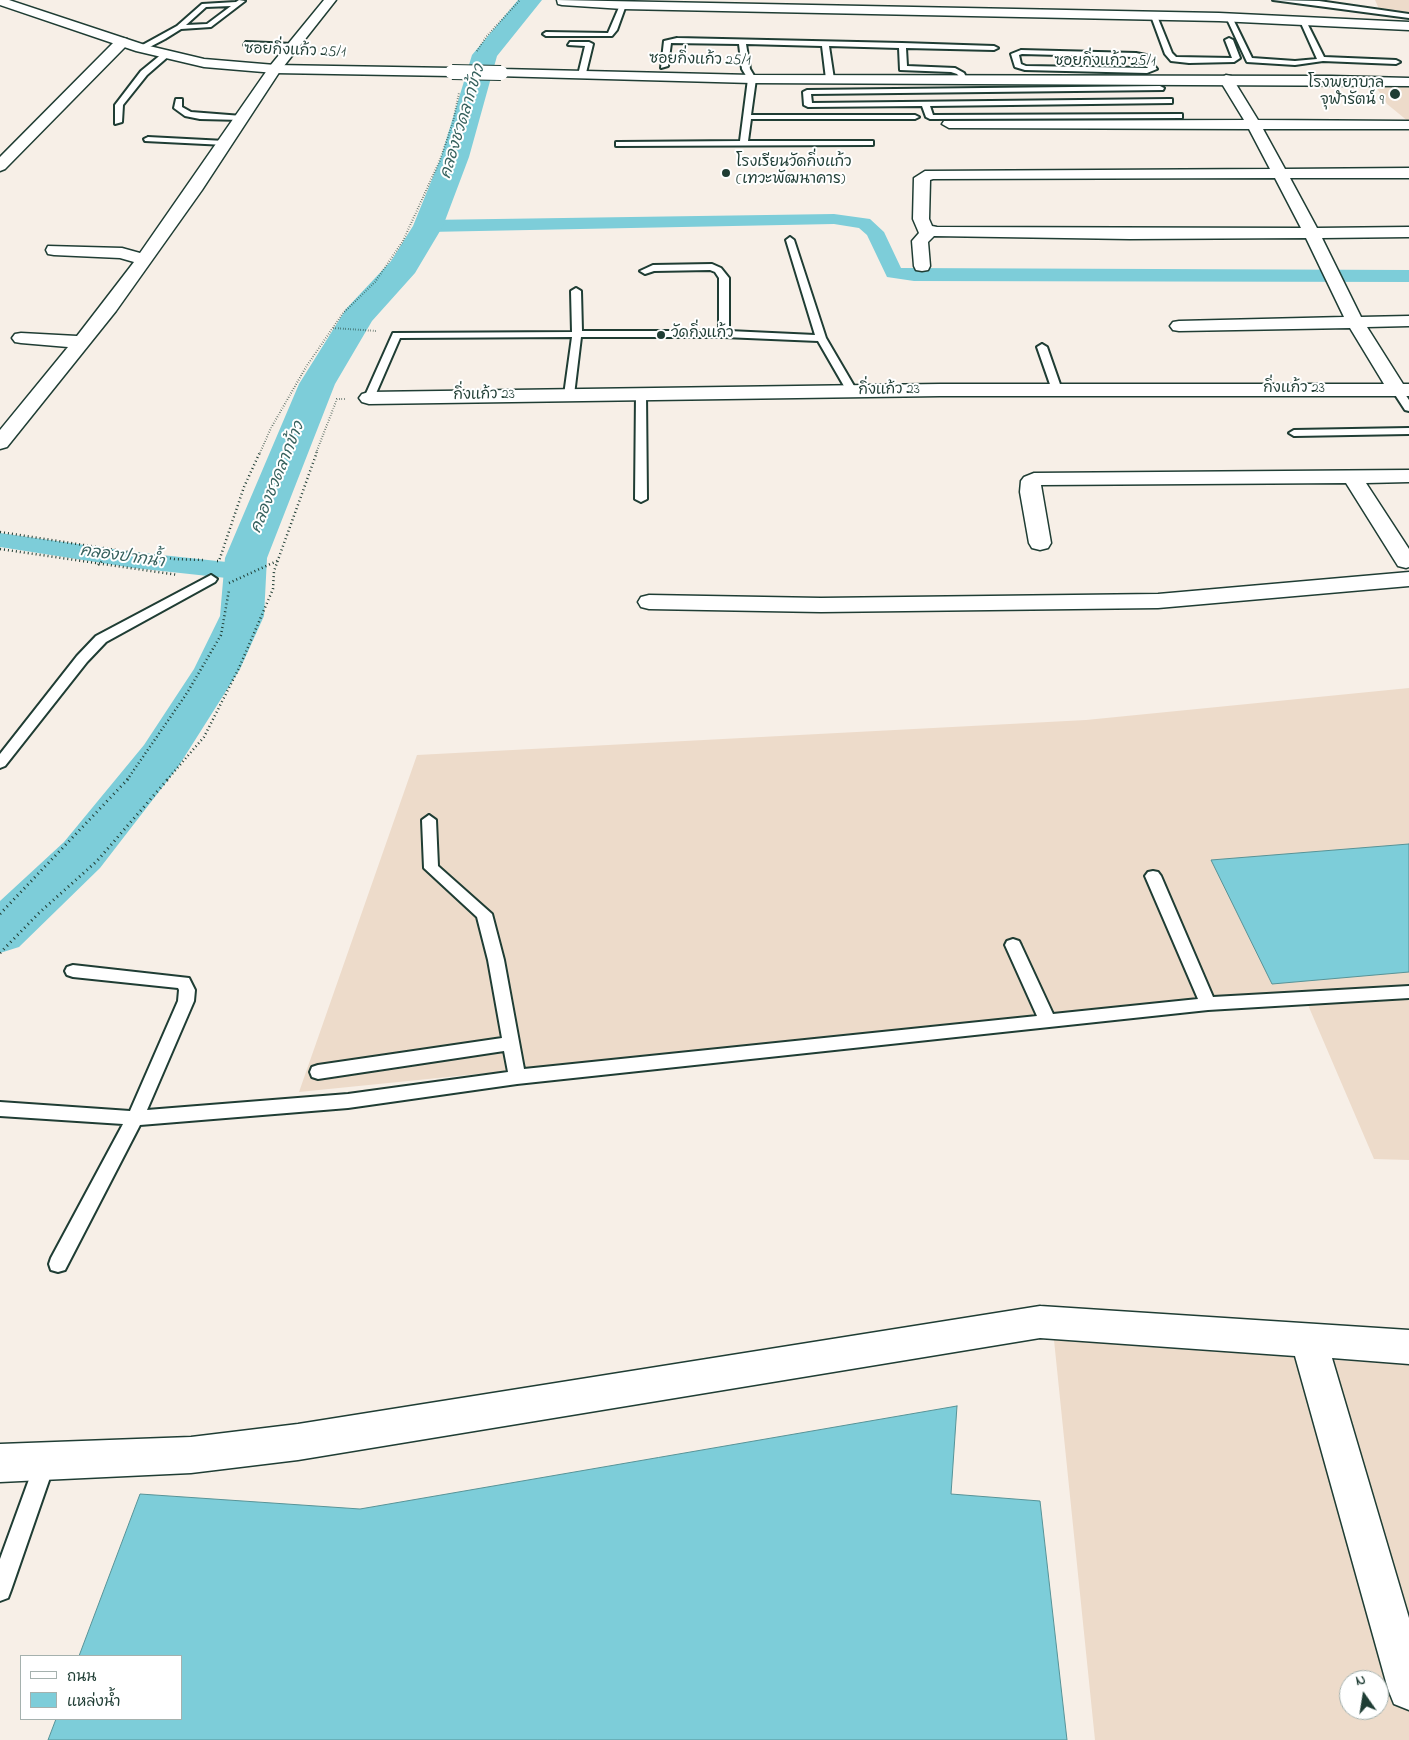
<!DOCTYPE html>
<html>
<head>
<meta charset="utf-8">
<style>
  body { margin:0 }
  #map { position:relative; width:1409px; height:1740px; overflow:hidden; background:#f7efe7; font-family:"Indie Flower","Playpen Sans Thai",sans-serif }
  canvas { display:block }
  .legend { position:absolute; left:20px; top:1655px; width:162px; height:65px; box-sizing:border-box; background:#fff; border:1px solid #a5b1ae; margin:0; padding:6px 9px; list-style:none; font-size:15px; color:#1f3d34 }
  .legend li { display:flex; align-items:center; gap:10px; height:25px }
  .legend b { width:25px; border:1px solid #a5b1ae }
  .north { position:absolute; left:1339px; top:1670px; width:50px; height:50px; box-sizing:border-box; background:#fff; border:1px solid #a5b1ae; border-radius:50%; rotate:347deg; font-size:14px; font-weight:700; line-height:20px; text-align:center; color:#1f3d34 }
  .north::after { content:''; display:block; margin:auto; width:18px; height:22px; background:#1f3d34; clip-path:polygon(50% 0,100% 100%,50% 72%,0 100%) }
</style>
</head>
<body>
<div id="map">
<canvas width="1409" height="1740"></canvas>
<ul class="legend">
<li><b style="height:6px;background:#fff"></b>ถนน</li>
<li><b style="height:14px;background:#7dcdd9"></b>แหล่งน้ำ</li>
</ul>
<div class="north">N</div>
</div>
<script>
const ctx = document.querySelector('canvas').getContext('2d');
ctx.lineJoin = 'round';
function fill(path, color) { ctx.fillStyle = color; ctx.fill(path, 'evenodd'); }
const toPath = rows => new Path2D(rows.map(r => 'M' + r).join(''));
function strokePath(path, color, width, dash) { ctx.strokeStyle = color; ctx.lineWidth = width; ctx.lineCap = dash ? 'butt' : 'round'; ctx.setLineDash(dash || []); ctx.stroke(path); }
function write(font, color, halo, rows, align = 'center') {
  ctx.font = font + ' "Indie Flower","Playpen Sans Thai",sans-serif'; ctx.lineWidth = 4; ctx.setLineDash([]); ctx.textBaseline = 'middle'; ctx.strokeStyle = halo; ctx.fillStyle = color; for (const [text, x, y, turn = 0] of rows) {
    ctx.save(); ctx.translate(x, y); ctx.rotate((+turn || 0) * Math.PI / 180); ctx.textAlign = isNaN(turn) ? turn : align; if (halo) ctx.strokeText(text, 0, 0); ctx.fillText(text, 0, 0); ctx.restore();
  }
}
const built = toPath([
  [1375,0,1409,0,1409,12,1379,9],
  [1373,82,1409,83,1409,122,1387,104],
  [1409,688,1409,1160,1374,1159,1302,991,299,1092,417,755,1086,720],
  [1054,1340,1409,1365,1409,1740,1095,1740],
  [1349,1680,1379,1680,1379,1710,1349,1710]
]);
const water = toPath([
  [1409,844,1409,972,1272,984,1211,860,1409,844],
  [957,1406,951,1494,1040,1501,1067,1740,48,1740,56,1719,181,1719,181,1656,79,1656,140,1494,360,1509,957,1406]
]);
const canal = toPath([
  [834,214,870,219,884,232,901,268,1409,270,1409,282,914,281,887,277,867,235,859,228,834,224,428,232,422,230,419,226,422,222,428,220,834,214],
  [0,533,134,552,245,564,254,567,258,572,254,577,245,580,134,568,0,547,0,533]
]);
const river = toPath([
  [518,0,542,0,497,56,469,157,443,226,415,273,372,321,335,384,267,558,264,616,240,669,178,767,100,868,19,947,0,953,0,901,64,842,144,745,194,669,220,616,225,558,299,384,346,309,391,261,413,226,441,157,472,55,518,0]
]);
const pathFar2 = toPath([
  [477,51,486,37,520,0],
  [333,328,377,331],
  [260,453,271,428,306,367,343,313,375,282,403,241,440,160,453,122,459,93],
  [316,453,337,399,345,399]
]);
const pathFar1 = toPath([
  [0,532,174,559,204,560],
  [0,549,178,575],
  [217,561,219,561,244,487,260,452],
  [98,565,113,551],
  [229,583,277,561],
  [127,780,187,693,221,635,229,590],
  [167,780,204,737,239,668,273,589,274,571,317,452]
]);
const path = toPath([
  [0,914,128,779],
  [0,953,39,913,97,861,168,779]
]);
const lane = toPath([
  [239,0,245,1,211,27,181,29,165,39,144,50,137,48,177,26,202,4,236,2,239,0],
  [231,6,207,24,186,25,206,7,231,6],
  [1273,0,1319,1,1409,14,1409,18,1273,0],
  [623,3,626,5,617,30,612,36,546,36,543,34,546,32,608,33,620,5,623,3],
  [1154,14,1157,16,1172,53,1176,57,1232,58,1225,40,1229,38,1233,40,1240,58,1234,62,1189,63,1171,61,1165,54,1151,16,1154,14],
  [1229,15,1232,17,1252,58,1295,61,1317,59,1300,21,1303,19,1306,21,1324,57,1396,60,1400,62,1396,64,1323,61,1295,65,1247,62,1226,17,1229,15],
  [677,38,902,43,994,46,998,48,994,50,906,48,907,66,955,68,964,73,967,79,963,81,957,74,951,72,900,70,899,48,829,46,834,79,830,81,826,79,822,46,746,44,750,69,756,79,751,115,915,115,919,117,915,119,751,119,748,141,873,141,873,145,870,145,616,146,616,142,619,142,740,141,748,79,742,69,739,44,671,43,668,66,661,68,664,41,677,38],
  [246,42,293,44,297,46,293,48,244,45,246,42],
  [570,42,589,42,593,44,585,77,578,75,585,46,568,45,570,42],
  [1021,50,1136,53,1146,55,1157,69,1147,73,1025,70,1015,67,1011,54,1021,50],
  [1022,54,1136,57,1140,59,1148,68,1026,66,1021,64,1019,55,1022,54],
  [163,53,170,55,147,75,123,105,122,122,115,124,115,105,141,71,163,53],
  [1160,86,1164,88,1163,90,811,94,812,103,1169,99,1172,99,1172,103,930,106,933,115,1179,114,1182,114,1182,118,930,119,926,117,922,106,808,107,804,105,803,92,807,90,1160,86],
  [176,99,182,99,182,107,191,112,242,116,246,118,242,120,200,119,185,116,174,108,176,99],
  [148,137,225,141,229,143,225,145,145,141,144,139,148,137],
  [790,237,794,240,826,338,857,391,856,393,848,393,818,341,724,337,581,337,574,395,569,398,564,395,572,337,400,338,374,398,369,401,364,398,393,333,572,332,571,291,576,288,581,291,582,331,719,331,719,278,715,272,710,270,654,271,645,274,640,271,653,265,712,264,721,268,729,278,729,331,815,335,786,240,790,237],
  [1042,344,1047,347,1062,390,1061,392,1053,392,1052,390,1037,347,1042,344],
  [1397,387,1401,388,1409,400,1409,411,1405,410,1392,390,1397,387],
  [641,391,646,394,647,499,641,502,635,499,636,394,641,391],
  [1409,428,1409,434,1294,436,1289,433,1294,430,1409,428],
  [211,575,217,579,215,582,106,642,87,662,5,766,0,768,0,754,77,656,96,636,211,575],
  [429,815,436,820,438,866,492,914,504,960,524,1069,1037,1016,1005,945,1007,941,1013,939,1019,941,1021,945,1053,1014,1198,999,1145,876,1148,872,1153,871,1158,872,1161,876,1213,997,1409,986,1409,998,1208,1010,517,1084,348,1108,140,1125,65,1270,58,1272,51,1270,49,1264,51,1258,123,1124,0,1116,0,1102,130,1111,178,1001,179,990,178,988,73,977,67,975,65,971,67,967,73,965,189,978,195,990,194,1001,147,1110,348,1094,508,1072,504,1051,318,1079,312,1077,310,1072,312,1067,318,1065,502,1038,488,960,477,917,424,868,422,820,429,815],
  [45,1453,52,1456,55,1463,11,1590,8,1598,0,1601,0,1559,35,1463,38,1456,45,1453]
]);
const street = toPath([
  [324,0,336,0,280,71,202,190,116,311,7,447,0,449,0,430,68,347,21,343,15,342,12,338,15,334,21,333,77,336,134,262,120,258,54,255,48,254,46,250,48,246,122,248,140,253,270,66,324,0],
  [557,0,1219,13,1409,22,1409,30,1219,21,623,9,562,5,558,4,557,0],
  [122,38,127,39,128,42,127,45,5,169,0,171,0,157,117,39,122,38],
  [1226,75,1231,76,1258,120,1409,121,1409,129,1263,129,1285,169,1409,168,1409,178,1290,178,1317,228,1409,227,1409,237,1322,238,1361,317,1409,316,1409,326,1367,327,1403,384,1409,384,1409,396,940,396,369,404,362,402,359,398,362,394,369,392,940,384,1384,384,1350,328,1179,331,1173,330,1170,326,1173,322,1179,321,1344,317,1306,238,1130,239,934,236,928,242,930,266,928,270,922,271,916,270,914,266,912,241,919,233,913,219,914,178,925,171,1270,169,1249,129,949,128,942,124,944,121,1244,120,1219,79,1226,75],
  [1275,178,1301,228,937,227,932,226,929,219,930,180,933,179,1275,178],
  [1409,470,1409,482,1366,483,1409,549,1409,567,1406,568,1398,566,1346,483,1041,485,1051,543,1048,548,1040,550,1032,548,1029,543,1020,492,1021,481,1024,477,1034,473,1409,470],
  [1409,572,1409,586,1158,608,821,612,649,609,641,607,638,602,641,597,649,595,821,598,1158,594,1409,572],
  [1040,1306,1409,1330,1409,1364,1332,1358,1409,1618,1409,1710,1394,1704,1388,1689,1295,1356,1040,1338,298,1460,191,1473,0,1482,0,1444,191,1437,298,1424,1040,1306]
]);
const secondary = toPath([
  [0,0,9,0,145,45,204,59,275,65,452,68,459,72,452,76,275,73,204,67,136,51,0,5,0,0],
  [501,69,752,75,1331,76,1409,78,1409,86,752,83,496,76,494,73,496,70,501,69]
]);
const secondaryBridge = toPath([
  [452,72,501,73]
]);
const markers = [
  [1395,94,6,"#1f3d34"],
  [726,173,5,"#1f3d34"],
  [661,335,5,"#1f3d34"]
];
const farStreetnames = [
  ["ซอยกิ่งแก้ว 25/1",295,52,2],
  ["ซอยกิ่งแก้ว 25/1",700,61,1],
  ["ซอยกิ่งแก้ว 25/1",1105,63],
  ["กิ่งแก้ว 23",1294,390],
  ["กิ่งแก้ว 23",889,391,-1],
  ["กิ่งแก้ว 23",484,396,-1]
];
const farPoinames = [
  ["โรงพยาบาล",1384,85,"right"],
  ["จุฬารัตน์ 9",1384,102,"right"],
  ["โรงเรียนวัดกิ่งแก้ว",736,164],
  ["(เทวะพัฒนาคาร)",736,181],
  ["วัดกิ่งแก้ว",671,335]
];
const farWaternames = [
  ["คลองชวดลากข้าว",464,122,-73],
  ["คลองชวดลากข้าว",279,478,-68],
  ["คลองปากน้ำ",122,558,8]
];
fill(built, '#eddbca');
fill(water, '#7dcdd9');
strokePath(water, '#579397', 1);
fill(canal, '#7dcdd9');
fill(river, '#7dcdd9');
strokePath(lane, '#1f3d34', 4);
strokePath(street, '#1f3d34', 3);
strokePath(secondary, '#1f3d34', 3);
strokePath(pathFar2, '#1f3d34', 2, [0.5, 2]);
strokePath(pathFar1, '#1f3d34', 2.5, [1, 3]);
strokePath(path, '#1f3d34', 3, [1, 4]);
fill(lane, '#fff');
fill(street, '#fff');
fill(secondary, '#fff');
strokePath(secondaryBridge, '#1f3d34', 16, []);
strokePath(secondaryBridge, '#fff', 14);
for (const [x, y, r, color] of markers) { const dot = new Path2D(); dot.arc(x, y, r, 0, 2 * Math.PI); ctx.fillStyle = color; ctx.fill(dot); strokePath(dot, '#fff', 2); }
write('15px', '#1f3d34', '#fff', farStreetnames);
write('15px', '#1f3d34', '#fff', farPoinames, 'left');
write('italic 16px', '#36615d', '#fff', farWaternames);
</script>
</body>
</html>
